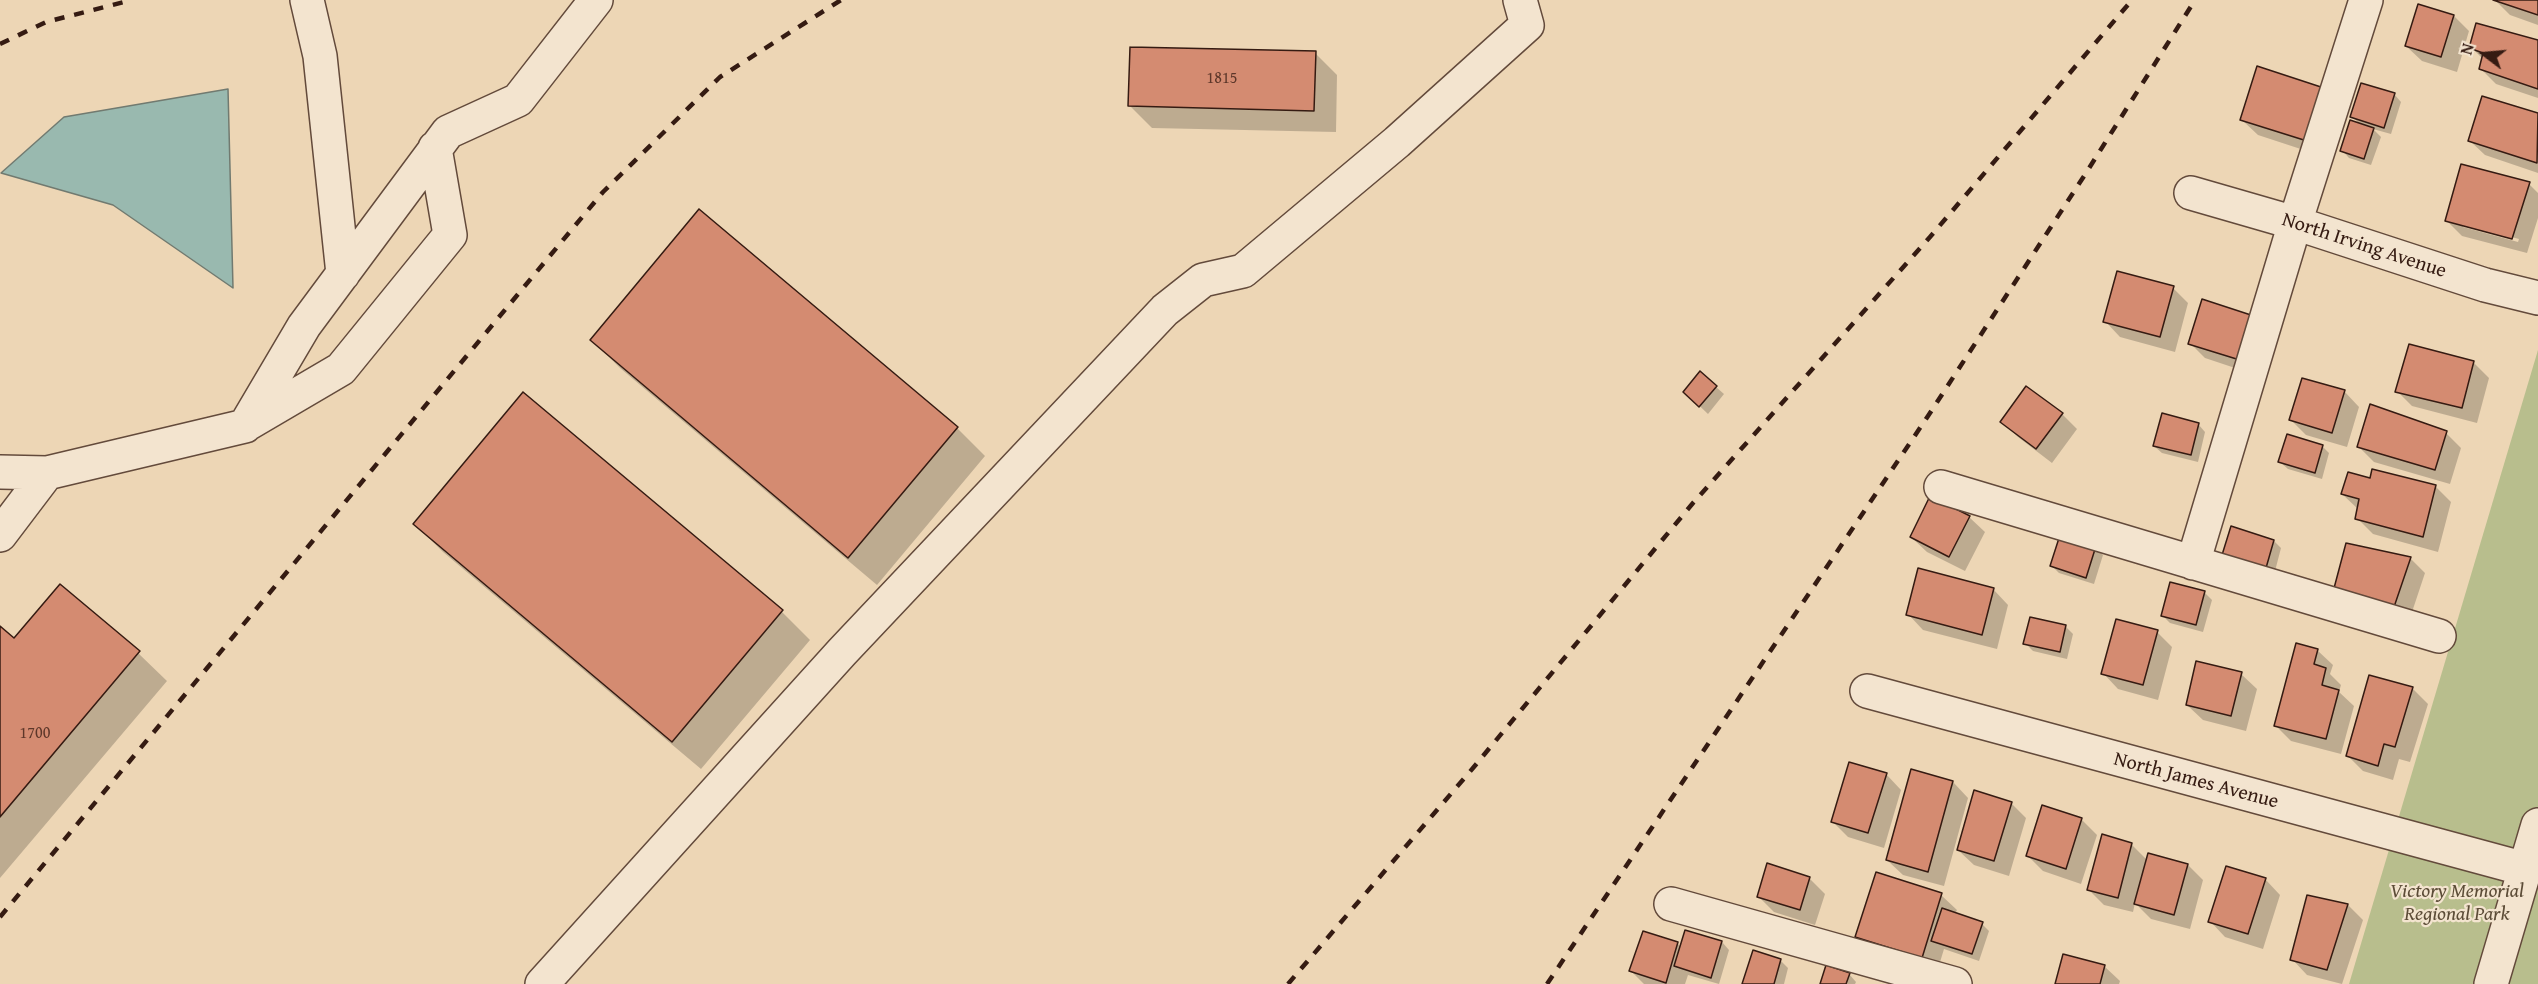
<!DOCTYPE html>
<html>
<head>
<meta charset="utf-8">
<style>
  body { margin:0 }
  #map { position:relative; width:2538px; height:984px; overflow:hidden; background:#edd6b5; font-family:"Gentium Book Plus",serif }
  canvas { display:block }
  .north { position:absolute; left:2454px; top:24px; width:60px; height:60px; -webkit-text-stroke:4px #f3e4cf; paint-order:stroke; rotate:286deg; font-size:16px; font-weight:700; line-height:24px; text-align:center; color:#351b12 }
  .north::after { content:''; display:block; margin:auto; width:21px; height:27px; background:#351b12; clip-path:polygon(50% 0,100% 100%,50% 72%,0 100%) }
</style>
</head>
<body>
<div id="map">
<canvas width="2538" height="984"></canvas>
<div class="north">N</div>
</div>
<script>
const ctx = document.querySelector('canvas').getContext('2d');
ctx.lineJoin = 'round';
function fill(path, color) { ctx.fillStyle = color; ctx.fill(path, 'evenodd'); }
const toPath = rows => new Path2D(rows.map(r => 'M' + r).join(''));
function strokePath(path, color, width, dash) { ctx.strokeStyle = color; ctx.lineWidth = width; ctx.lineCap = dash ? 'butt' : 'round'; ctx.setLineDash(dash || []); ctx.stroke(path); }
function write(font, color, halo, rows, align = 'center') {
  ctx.font = font + ' "Gentium Book Plus",serif'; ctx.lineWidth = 4.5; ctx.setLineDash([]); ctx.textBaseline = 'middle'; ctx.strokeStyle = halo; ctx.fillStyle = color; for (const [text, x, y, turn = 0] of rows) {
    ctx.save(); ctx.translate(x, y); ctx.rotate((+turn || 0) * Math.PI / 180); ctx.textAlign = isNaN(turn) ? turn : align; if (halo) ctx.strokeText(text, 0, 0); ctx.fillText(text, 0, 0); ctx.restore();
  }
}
const green = toPath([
  [2538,350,2538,984,2349,984]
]);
const water = toPath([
  [228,89,233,288,113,205,1,173,64,117,228,89]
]);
const shadow = toPath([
  [2495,0,2538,0,2538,25,2510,15],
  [2454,16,2469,31,2457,72,2422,61,2406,46],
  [2538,42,2538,98,2496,84,2480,68,2483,59,2471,47],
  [1315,53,1337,75,1336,132,1152,128,1130,106],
  [2323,89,2322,156,2258,135,2242,120],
  [2394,94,2401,102,2391,134,2373,129,2381,137,2371,165,2349,158,2342,150,2360,124,2352,117],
  [2483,98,2538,115,2538,173,2485,155,2469,140],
  [2529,184,2538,193,2538,218,2527,253,2462,236,2446,220],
  [2463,224,2519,239,2518,242,2463,227],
  [699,211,957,428,985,456,877,585,620,368,592,340],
  [2173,288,2188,303,2175,352,2120,337,2105,321],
  [2203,301,2259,376,2205,358,2190,343],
  [2410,346,2474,363,2489,378,2477,423,2412,406,2397,391],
  [1716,387,1724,394,1708,414,1685,392],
  [2344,391,2359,407,2347,447,2306,435,2291,420],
  [2062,414,2077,429,2052,463,2018,437,2002,422],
  [2198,424,2205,432,2198,462,2162,453,2154,446],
  [2446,433,2461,448,2450,484,2374,462,2359,447],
  [2322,446,2329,453,2322,479,2288,469,2280,462],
  [2371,480,2436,487,2451,502,2438,552,2373,534,2357,518,2358,509,2342,494],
  [1969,517,1985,532,1965,571,1927,552,1911,537],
  [415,524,782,612,810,640,701,769,443,552],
  [2274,541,2281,548,2274,575,2231,562],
  [2095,547,2103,555,2094,584,2059,573,2052,566],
  [2410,558,2425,573,2408,624,2350,606],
  [1993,589,2008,605,1997,649,1923,630,1908,614],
  [2204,592,2212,600,2203,632,2170,623,2163,616],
  [2065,626,2073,634,2067,659,2033,651,2025,643],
  [0,628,14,640,138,653,167,681,0,878],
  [2157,632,2172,647,2158,700,2118,689,2103,673],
  [2317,650,2333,665,2330,674,2341,685,2339,692,2354,706,2341,754,2291,741,2275,725],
  [2241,674,2257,689,2246,731,2203,720,2187,705],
  [2412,688,2428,704,2410,762,2399,759,2393,780,2363,771,2348,756],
  [1886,774,1901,790,1884,848,1848,837,1832,821],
  [1953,782,1968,798,1944,886,1903,875,1887,860],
  [2011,803,2026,818,2009,876,1974,865,1958,850],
  [2081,819,2097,835,2081,884,2043,871,2028,856],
  [2131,844,2147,860,2188,865,2203,880,2190,929,2151,919,2135,903,2133,912,2104,905,2089,890],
  [1809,878,1825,894,1815,925,1774,912,1759,897],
  [2265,879,2280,895,2263,949,2225,937,2210,921],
  [1941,895,1957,910,1955,914,1982,924,1989,931,1979,961,1944,949,1937,972,1872,952,1857,937],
  [2308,897,2348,905,2363,920,2342,984,2307,975,2292,959],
  [1686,931,1722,942,1729,950,1719,984,1688,975,1685,984,1644,984,1631,971,1644,933,1678,944,1681,947],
  [1754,952,1781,961,1788,968,1784,984,1744,984],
  [2104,966,2120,981,2119,984,2057,984],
  [1849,974,1856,982,1855,984,1822,984]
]);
const building = toPath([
  [2493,0,2538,0,2538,15,2493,0],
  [2418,4,2454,15,2441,57,2405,46,2418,4],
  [2476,23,2538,40,2538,89,2479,69,2483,53,2469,48,2476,23],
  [1130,47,1316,51,1314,111,1128,106,1130,47],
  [2257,66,2324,88,2307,141,2240,120,2257,66],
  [2361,83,2395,93,2384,128,2350,117,2361,83],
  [2482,96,2538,113,2537,163,2468,141,2482,96],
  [2350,120,2374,128,2364,159,2340,151,2350,120],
  [2461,164,2530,182,2512,239,2445,221,2461,164],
  [699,209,958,427,848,558,590,340,699,209],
  [2117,271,2174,286,2160,337,2103,322,2117,271],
  [2202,299,2257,317,2243,361,2188,344,2202,299],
  [2409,344,2474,361,2462,408,2395,392,2409,344],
  [1700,371,1717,386,1699,407,1683,392,1700,371],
  [2302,378,2345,390,2332,433,2289,420,2302,378],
  [2026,386,2063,413,2036,449,2000,422,2026,386],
  [523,392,783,610,672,742,413,524,523,392],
  [2370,404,2447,431,2435,470,2357,447,2370,404],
  [2162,413,2199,423,2191,455,2153,446,2162,413],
  [2287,434,2323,445,2315,473,2278,462,2287,434],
  [2372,469,2436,485,2423,537,2355,519,2359,499,2341,494,2348,472,2370,478,2372,469],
  [1930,496,1970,516,1949,557,1910,537,1930,496],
  [2231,526,2274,540,2266,568,2222,555,2231,526],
  [2060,535,2096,546,2086,578,2050,566,2060,535],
  [2346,543,2411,557,2393,610,2333,592,2346,543],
  [1918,568,1994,588,1982,635,1906,615,1918,568],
  [2170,582,2205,591,2196,625,2161,616,2170,582],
  [60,584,140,651,0,817,0,626,14,638,60,584],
  [2030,617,2066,625,2060,652,2023,644,2030,617],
  [2116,619,2158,630,2143,685,2101,674,2116,619],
  [2296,643,2318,649,2314,664,2326,668,2322,685,2339,690,2326,739,2274,726,2296,643],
  [2196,661,2242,672,2231,716,2186,705,2196,661],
  [2369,675,2413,687,2395,747,2384,744,2378,766,2346,756,2369,675],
  [1849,762,1887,773,1868,833,1831,822,1849,762],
  [1911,769,1953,781,1928,872,1886,860,1911,769],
  [1974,790,2012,802,1994,861,1957,850,1974,790],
  [2042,805,2082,818,2066,869,2026,856,2042,805],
  [2102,834,2132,843,2118,898,2087,890,2102,834],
  [2148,853,2188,864,2174,915,2134,904,2148,853],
  [1767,863,1810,877,1800,910,1757,897,1767,863],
  [2226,866,2266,878,2248,934,2208,922,2226,866],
  [1876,872,1942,893,1922,958,1855,937,1876,872],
  [2307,895,2348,904,2327,970,2290,960,2307,895],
  [1942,908,1983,922,1972,954,1931,941,1942,908],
  [1685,930,1722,941,1711,978,1674,966,1685,930],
  [1643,931,1678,942,1666,983,1629,971,1643,931],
  [1753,950,1781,959,1774,984,1742,984,1753,950],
  [2063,954,2105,965,2100,984,2055,984,2063,954],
  [1826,965,1850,973,1846,984,1820,984,1826,965]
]);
const minor = toPath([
  [307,0,320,56,343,274],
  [2191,193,2295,223,2485,285,2538,298],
  [249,423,341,369,450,235,435,148],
  [0,472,47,473,245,426,304,326,448,132,518,100,596,0],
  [1941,487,2439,636],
  [0,535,47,473],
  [2193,563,2295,223,2366,0],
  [1867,691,2525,869],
  [1671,904,1955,984],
  [542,984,842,652,1165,310,1203,280,1243,271,1397,142,1527,25,1520,0],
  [2491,984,2538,825]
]);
const rail = toPath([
  [0,44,46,22,132,0],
  [0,917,603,192,720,77,841,0],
  [1288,984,1473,768,1693,503,1930,237,2132,0],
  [1547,984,1928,416,2086,173,2195,0]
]);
const numberNames = [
  ["1815",1222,79],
  ["1700",35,734]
];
const streetNames = [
  ["North Irving Avenue",2364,246,18],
  ["North James Avenue",2196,781,15]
];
const parkNames = [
  ["Victory Memorial",2457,892],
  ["Regional Park",2457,915]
];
fill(green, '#b8be8d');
fill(water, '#99b9af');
strokePath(water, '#717a70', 1.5);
fill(shadow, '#0003');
fill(building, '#d48b71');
strokePath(building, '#351b12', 1.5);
strokePath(minor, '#634a3b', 36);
strokePath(minor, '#f3e4cf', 33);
strokePath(rail, '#351b12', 4.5, [10, 10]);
write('16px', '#5d372a', null, numberNames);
write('20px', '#351b12', '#f3e4cf', streetNames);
write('italic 20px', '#5c4c37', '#f3e4cf', parkNames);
</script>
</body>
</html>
